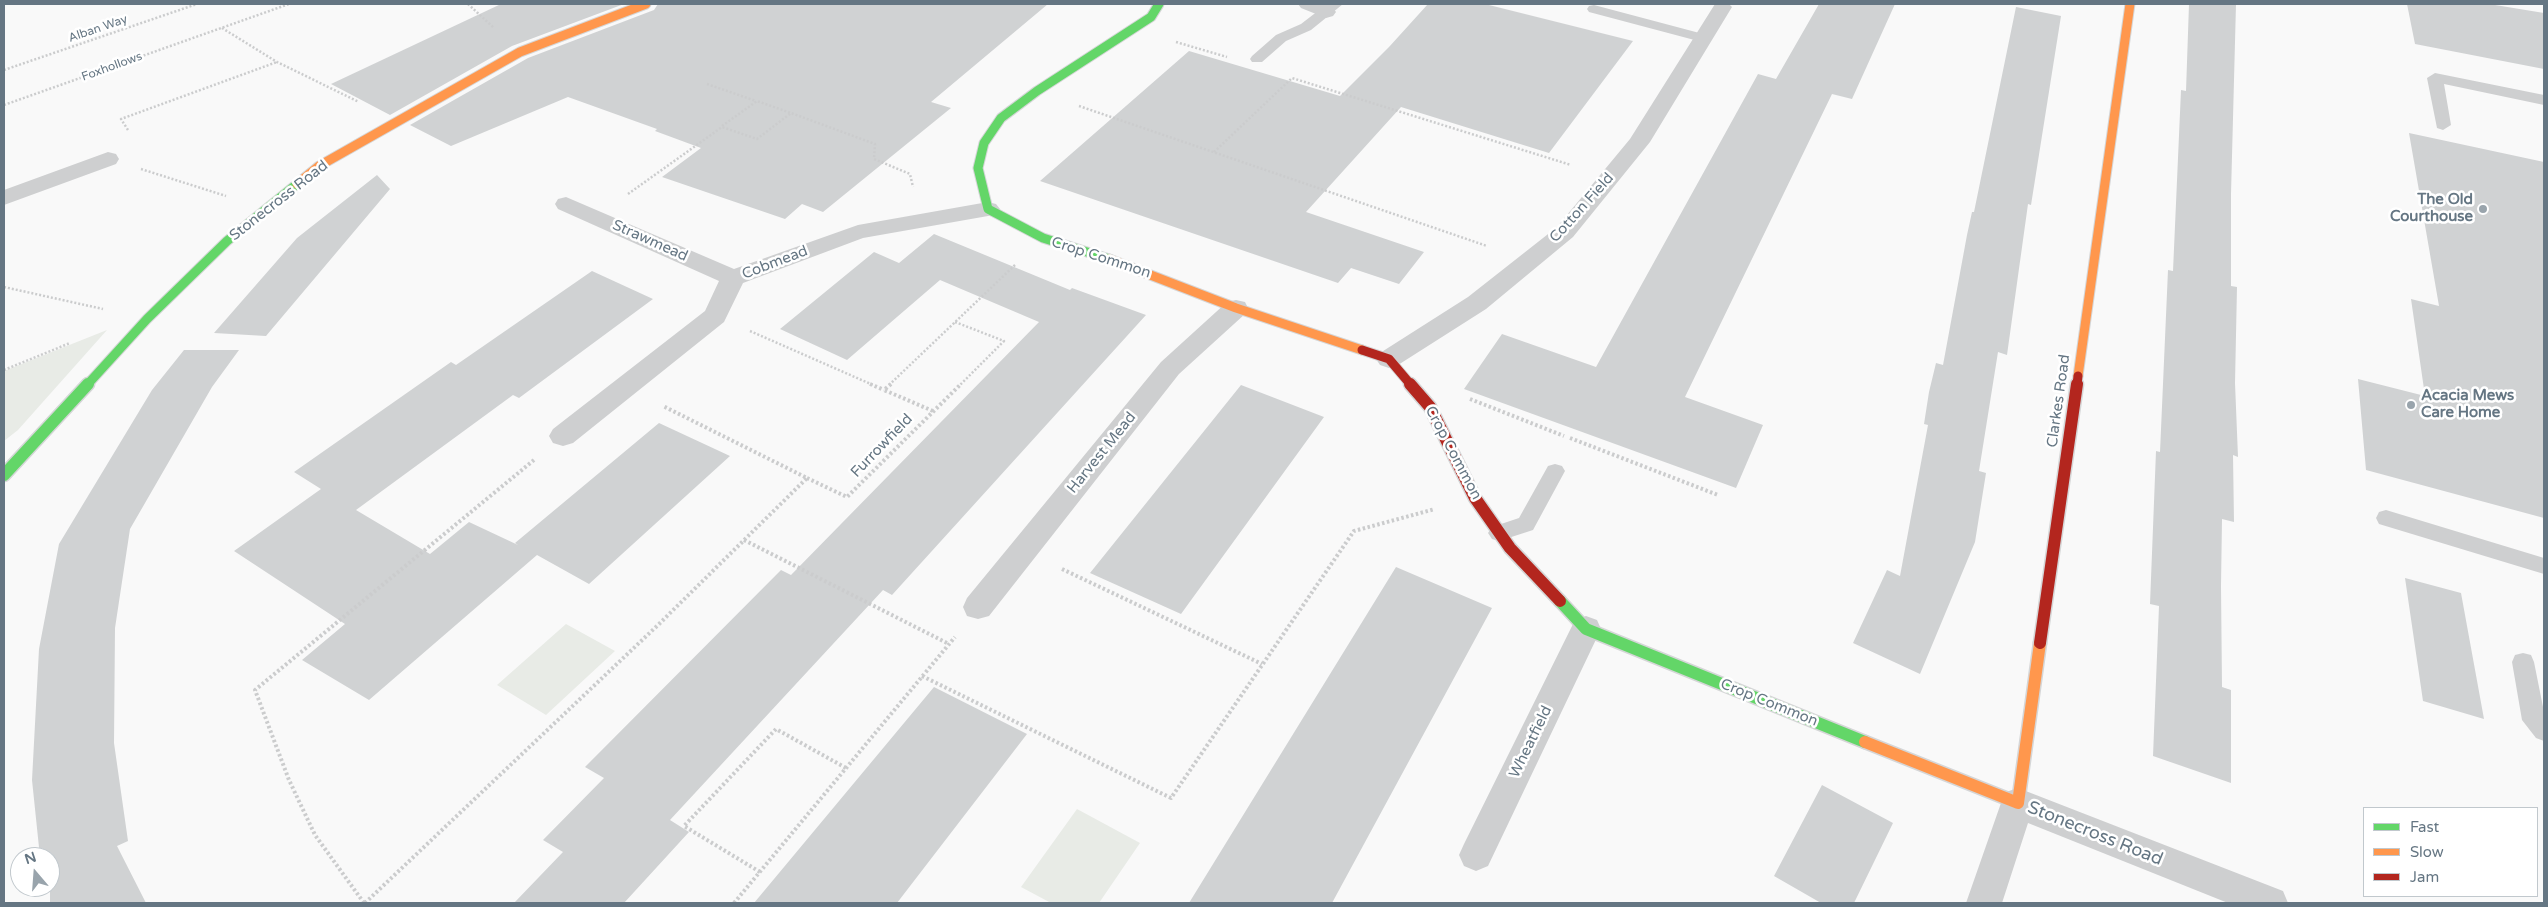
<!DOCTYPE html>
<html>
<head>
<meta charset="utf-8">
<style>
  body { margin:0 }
  #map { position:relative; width:2548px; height:907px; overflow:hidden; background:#f9f9f9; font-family:"Varela Round",sans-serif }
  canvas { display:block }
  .frame { position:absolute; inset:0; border:5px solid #657683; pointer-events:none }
  .legend { position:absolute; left:2363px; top:807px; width:175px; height:90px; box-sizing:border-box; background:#fff; border:1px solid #c1c8cd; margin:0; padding:6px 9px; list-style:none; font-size:15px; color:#657683 }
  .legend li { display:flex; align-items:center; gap:10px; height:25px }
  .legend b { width:25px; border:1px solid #c1c8cd }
  .north { position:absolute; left:10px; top:847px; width:50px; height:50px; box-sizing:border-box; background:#fff; border:1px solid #c1c8cd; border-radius:50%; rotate:342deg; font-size:14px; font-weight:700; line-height:20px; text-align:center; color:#657683 }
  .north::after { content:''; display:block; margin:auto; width:18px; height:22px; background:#99a4ac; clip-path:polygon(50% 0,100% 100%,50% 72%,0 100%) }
</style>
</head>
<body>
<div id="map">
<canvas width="2548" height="907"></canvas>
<div class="frame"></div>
<ul class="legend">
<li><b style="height:6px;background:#63d668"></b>Fast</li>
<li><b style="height:6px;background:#ff974d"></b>Slow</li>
<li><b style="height:6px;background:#b3261e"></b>Jam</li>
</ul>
<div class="north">N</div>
</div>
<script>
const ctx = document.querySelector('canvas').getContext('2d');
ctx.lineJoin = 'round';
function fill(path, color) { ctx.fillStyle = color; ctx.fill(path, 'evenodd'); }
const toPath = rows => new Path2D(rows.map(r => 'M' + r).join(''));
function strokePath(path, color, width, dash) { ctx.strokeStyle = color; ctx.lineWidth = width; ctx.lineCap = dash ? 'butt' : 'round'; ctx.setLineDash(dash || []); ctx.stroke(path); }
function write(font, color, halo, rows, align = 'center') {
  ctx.font = font + ' "Varela Round",sans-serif'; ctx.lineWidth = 5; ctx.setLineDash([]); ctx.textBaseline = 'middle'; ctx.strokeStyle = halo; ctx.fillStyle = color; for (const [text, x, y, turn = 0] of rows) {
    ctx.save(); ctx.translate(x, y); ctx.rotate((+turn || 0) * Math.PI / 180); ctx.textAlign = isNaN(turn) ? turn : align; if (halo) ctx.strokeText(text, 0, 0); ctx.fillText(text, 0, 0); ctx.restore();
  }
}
const green = toPath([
  [107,330,18,430,4,441,4,371],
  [566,624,615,651,546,715,497,685],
  [1077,809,1140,843,1099,903,1051,903,1021,887]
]);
const building = toPath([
  [501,4,624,4,512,46,390,115,331,84],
  [658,4,1048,4,931,102,951,108,823,212,802,204,785,219,662,177,701,148,655,131,657,129,568,97,451,146,410,125,528,58,654,10],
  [1428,4,1485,4,1633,41,1549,153,1401,107,1306,212,1424,252,1399,284,1351,268,1338,283,1040,181,1189,51,1340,96,1389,47],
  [1819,4,1895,4,1852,99,1832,94,1685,397,1763,425,1736,488,1464,389,1502,334,1596,367,1758,74,1776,79],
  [2189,4,2236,4,2231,194,2231,286,2237,287,2235,383,2238,457,2233,455,2234,522,2222,519,2221,586,2222,687,2231,690,2231,783,2153,756,2159,606,2150,604,2156,451,2160,452,2168,270,2173,271,2181,90,2186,91],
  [2407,4,2489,4,2544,13,2544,69,2415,44],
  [2016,7,2061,16,2031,205,2028,204,2007,355,1998,352,1979,471,1986,473,1975,542,1920,674,1853,643,1887,570,1900,576,1928,425,1924,424,1929,392,1936,363,1943,365,1967,235,1972,212,1974,212],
  [2409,133,2544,162,2544,518,2366,470,2358,379,2425,396,2411,299,2439,306],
  [377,175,390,189,266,336,214,333,297,238],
  [934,234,1070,290,1072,288,1146,315,892,595,883,590,670,820,689,832,624,903,514,903,563,852,543,840,604,778,585,767,781,570,791,575,1039,322,940,280,847,360,780,329,874,252,899,263],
  [592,271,653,299,519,398,513,395,356,510,430,554,469,522,518,545,515,543,659,423,730,456,589,584,537,555,369,700,302,660,345,624,234,551,321,489,294,472,451,362,456,365],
  [184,350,239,350,212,387,130,529,115,628,114,743,128,841,117,846,146,903,50,903,50,857,40,857,32,780,39,649,59,544,152,390],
  [1241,385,1324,417,1181,614,1090,573],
  [1396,567,1492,608,1332,903,1189,903],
  [2405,578,2461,593,2484,719,2423,701],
  [934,687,1027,734,897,903,754,903],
  [1822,785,1893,823,1854,903,1821,903,1774,876]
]);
const pathFar1 = toPath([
  [468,4,494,28],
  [222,28,277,62,359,102],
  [1176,42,1227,57],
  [4,70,197,4],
  [707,84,756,101],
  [4,105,289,4],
  [1079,106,1487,246],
  [722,126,757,101,791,113],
  [128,130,121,119,277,62],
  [1214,152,1292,78,1571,165],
  [141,169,226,196],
  [628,194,722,127,757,139,791,113,875,144,874,159,910,174,913,187],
  [4,287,103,309],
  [955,322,1004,341,960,385],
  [750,331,873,385],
  [4,370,70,343],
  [889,385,1015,265]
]);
const path = toPath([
  [870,384,884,390],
  [891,384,884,390,933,411],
  [1470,399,1564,436],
  [1570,438,1718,495],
  [807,478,847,497,961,384],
  [744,540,949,644],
  [1062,569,1262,664],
  [922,676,1171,798,1354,531,1435,509],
  [760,872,684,826,776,729,846,768],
  [364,903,315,835,289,780,255,690,534,460],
  [365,903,658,625,807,478,663,406],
  [734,903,955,637]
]);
const lane = toPath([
  [1327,4,1343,4,1311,30,1286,41,1262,62,1252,62,1250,59,1252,56,1276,35,1301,24,1327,4],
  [1594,5,1707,35,1709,38,1702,42,1589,12,1587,9,1589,6,1594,5],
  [2435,73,2544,95,2544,105,2444,84,2451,125,2443,130,2437,128,2427,78,2435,73],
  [1555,464,1562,466,1565,471,1533,530,1499,541,1492,539,1488,533,1492,527,1519,518,1548,466,1555,464],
  [2386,510,2544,558,2544,574,2379,524,2376,518,2379,512,2386,510],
  [2523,653,2531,655,2534,662,2544,712,2544,741,2536,738,2522,720,2512,662,2515,655,2523,653]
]);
const street = toPath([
  [1298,4,1324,4,1333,8,1336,12,1333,16,1326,18,1301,8,1298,4],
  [1715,4,1729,4,1732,7,1650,142,1573,237,1486,309,1398,365,1389,368,1380,365,1376,359,1380,353,1468,297,1557,227,1630,139,1715,4],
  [108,152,116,154,119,159,116,164,4,205,4,190,108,152],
  [566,197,734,269,858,225,988,202,996,204,1000,209,996,214,988,216,863,238,743,283,724,322,573,443,563,446,553,443,549,436,553,429,705,311,719,281,558,209,555,204,558,199,566,197],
  [1236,300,1245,302,1248,308,1245,314,1179,374,989,616,978,619,967,616,963,607,967,598,1161,362,1227,302,1236,300],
  [1586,616,1597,620,1601,629,1488,866,1476,871,1464,866,1459,855,1464,844,1575,620,1586,616],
  [2018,788,2283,891,2288,903,2228,903,2028,823,2002,903,1966,903,2001,803,2006,792,2018,788]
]);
const fastFar1 = toPath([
  [1109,259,1043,238,988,209,978,168,984,143,1001,118,1037,91,1151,17,1159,4],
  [87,385,147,319,227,241,297,184]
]);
const fast = toPath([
  [4,475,88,384],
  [1560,601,1586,629,1865,742]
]);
const slowFar1 = toPath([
  [297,184,319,166,520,52,646,4],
  [1109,259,1236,308,1362,350],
  [2078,376,2130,4]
]);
const slow = toPath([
  [1865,742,2018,803,2040,643]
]);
const jamFar1 = toPath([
  [1362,350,1389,359,1411,385],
  [2077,385,2078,376]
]);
const jam = toPath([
  [1410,384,1430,407,1475,498,1510,548,1560,601],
  [2040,643,2077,384]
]);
const markers = [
  [2483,209,5,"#99a4ac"],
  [2411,405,5,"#99a4ac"]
];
const farStreetnames = [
  ["Alban Way",98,29,-19],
  ["Foxhollows",112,67,-20]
];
const poiNames = [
  ["The Old",2473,200],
  ["Courthouse",2473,217],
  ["Acacia Mews",2421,396,"left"],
  ["Care Home",2421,413,"left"]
];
const streetNames = [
  ["Stonecross Road",279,201,-38],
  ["Cotton Field",1582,208,-48],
  ["Strawmead",650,241,24],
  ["Crop Common",1101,258,18],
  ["Cobmead",775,263,-21],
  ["Clarkes Road",2059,401,-82],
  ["Furrowfield",882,446,-46],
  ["Harvest Mead",1102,453,-51],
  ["Crop Common",1453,453,62],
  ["Crop Common",1769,703,22],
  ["Wheatfield",1531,742,-64]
];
const nearStreetnames = [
  ["Stonecross Road",2095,834,22]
];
fill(green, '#e8ebe6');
fill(building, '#d0d2d3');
strokePath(fastFar1, '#d5d6d7', 11);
strokePath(fast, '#d5d6d7', 15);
strokePath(slowFar1, '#d5d6d7', 11);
strokePath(slow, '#d5d6d7', 15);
strokePath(jamFar1, '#d5d6d7', 11);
strokePath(jam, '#d5d6d7', 15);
strokePath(pathFar1, '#cbcccd', 2.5, [2, 2]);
strokePath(path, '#cbcccd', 4, [2.5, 2.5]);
fill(lane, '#cecfd0');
fill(street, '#cecfd0');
strokePath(fastFar1, '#63d668', 9);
strokePath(fast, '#63d668', 12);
strokePath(slowFar1, '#ff974d', 9);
strokePath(slow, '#ff974d', 12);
strokePath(jamFar1, '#b3261e', 9);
strokePath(jam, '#b3261e', 12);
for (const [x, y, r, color] of markers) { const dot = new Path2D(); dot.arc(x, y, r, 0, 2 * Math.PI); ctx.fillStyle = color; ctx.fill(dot); strokePath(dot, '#fff', 2); }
write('12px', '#657683', '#fff', farStreetnames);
write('bold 15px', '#657683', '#fff', poiNames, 'right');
write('15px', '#657683', '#fff', streetNames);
write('18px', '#657683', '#fff', nearStreetnames);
</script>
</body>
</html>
